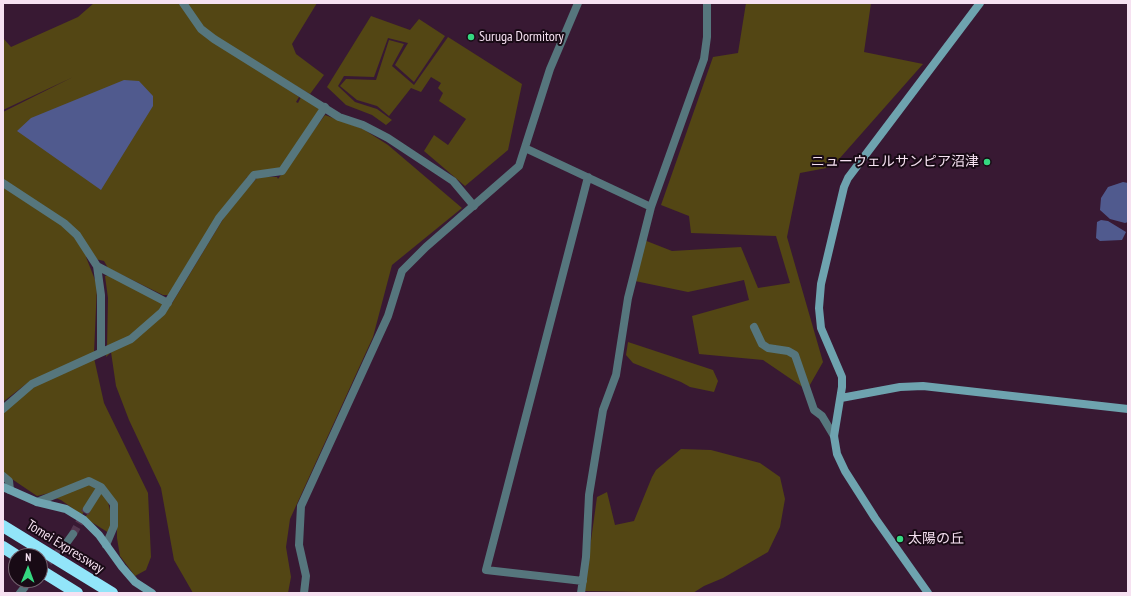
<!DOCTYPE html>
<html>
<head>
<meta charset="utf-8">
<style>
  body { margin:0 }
  #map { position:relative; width:1131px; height:596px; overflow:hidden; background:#381933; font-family:"PT Sans Narrow",sans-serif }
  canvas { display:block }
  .frame { position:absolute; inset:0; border:4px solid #f6e1f1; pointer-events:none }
  .north { position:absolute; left:8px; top:548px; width:40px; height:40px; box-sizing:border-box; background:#180a15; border:1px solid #71606d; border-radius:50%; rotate:1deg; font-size:11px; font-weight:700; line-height:16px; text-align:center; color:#f6e1f1 }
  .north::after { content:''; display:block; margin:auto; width:14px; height:18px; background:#35d881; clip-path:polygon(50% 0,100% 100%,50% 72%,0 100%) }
</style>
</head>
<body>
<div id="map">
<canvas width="1131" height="596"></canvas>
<div class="frame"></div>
<div class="north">N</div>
</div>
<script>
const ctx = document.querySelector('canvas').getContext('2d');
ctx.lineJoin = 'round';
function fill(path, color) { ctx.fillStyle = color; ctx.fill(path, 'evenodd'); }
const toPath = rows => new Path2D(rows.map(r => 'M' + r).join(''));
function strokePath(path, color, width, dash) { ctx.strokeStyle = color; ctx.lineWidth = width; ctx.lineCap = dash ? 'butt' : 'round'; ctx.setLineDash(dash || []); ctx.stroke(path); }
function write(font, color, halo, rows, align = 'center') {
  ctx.font = font + ' "PT Sans Narrow","Noto Sans JP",sans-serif'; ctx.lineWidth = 4; ctx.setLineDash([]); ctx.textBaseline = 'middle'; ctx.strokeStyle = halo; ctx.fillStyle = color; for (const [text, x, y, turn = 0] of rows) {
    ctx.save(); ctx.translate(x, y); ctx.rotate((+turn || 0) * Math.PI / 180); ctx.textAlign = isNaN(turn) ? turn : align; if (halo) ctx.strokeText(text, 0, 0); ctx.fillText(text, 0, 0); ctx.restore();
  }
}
const green = toPath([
  [94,3,179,3,198,29,299,97,296,102,298,103,302,95,325,111,282,171,247,177,169,295,163,295,108,268,104,261,86,257,97,285,94,353,26,384,3,402,3,112,73,77,3,110,3,38,11,47,78,17],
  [182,3,317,3,292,44,296,54,324,75,310,94,205,33],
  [746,3,871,3,864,52,923,64,832,167,800,173,787,237,823,362,807,390,763,360,699,354,692,316,749,300,744,280,688,292,635,281,644,240,672,251,741,247,758,288,790,283,776,236,691,233,689,216,661,205,713,57,738,53],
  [371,16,410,30,419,19,445,36,414,82,395,65,408,43,388,38,374,77,344,76,338,86,355,102,377,109,392,120,386,125,372,115,346,105,327,87],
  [448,37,522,84,508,150,465,186,424,151,434,135,448,145,466,119,439,101,443,93,438,88,441,83,431,77,421,92,411,88,389,116,377,106,357,100,340,86,346,79,376,80,389,40,404,44,392,66,414,85],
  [325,115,363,129,388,145,462,208,392,265,373,337,290,519,286,547,291,577,288,593,193,593,174,560,161,488,129,420,116,386,111,352,106,357,107,349,108,298,105,276,110,275,171,305,231,206,258,177,277,177,278,179],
  [628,342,713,370,718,381,714,392,690,387,681,382,633,363,626,355],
  [94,358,104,403,148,493,151,557,146,570,135,576,120,556,117,538,117,514,102,488,89,483,97,489,82,515,61,500,52,497,57,491,37,496,3,473,3,413,29,386],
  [681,449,711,450,760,463,780,477,785,499,780,527,768,552,723,578,704,586,693,593,584,591,597,497,607,492,615,525,634,521,652,477,656,470],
  [99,491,107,498,113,523,109,533,85,518]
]);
const water = toPath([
  [124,80,139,81,153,96,153,106,101,190,17,131,31,118],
  [1123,182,1128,183,1128,222,1125,223,1110,219,1100,210,1101,198,1108,187],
  [1101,220,1108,221,1126,232,1122,240,1100,241,1096,238,1097,222]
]);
const streetTunnel = toPath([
  [73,534,87,509],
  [40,571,65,545],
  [24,588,32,580]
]);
const street = toPath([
  [183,3,201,29,214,39,339,117,363,125,388,138,453,181,474,206],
  [525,148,651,207],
  [3,183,64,223,77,235,97,266,101,295,101,352],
  [97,266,168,303],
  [754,327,762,344,768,348,788,351,795,355,814,410,822,416,834,436],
  [3,409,32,384,131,339,162,312,219,218,254,175,282,171,325,107],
  [3,476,9,481,10,490],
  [37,502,89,481,101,487,114,504,114,526,106,545],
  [87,509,101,487],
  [65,545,73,534],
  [583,581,486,570,588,177],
  [20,593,24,588],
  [304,593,306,576,299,545,301,506,388,316,402,271,426,247,519,166,550,69,578,3],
  [581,593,586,557,589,495,603,410,616,375,628,298,651,207,704,59,707,37,707,3]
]);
const secondary = toPath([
  [841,398,900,387,923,386,1128,409],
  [3,487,37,502,66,509,84,520,99,535,122,567,135,582,152,593],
  [928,593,875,518,845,471,837,454,834,436,842,387,842,377,821,328,819,308,821,284,844,187,848,178,980,3]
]);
const highway = toPath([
  [3,526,112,593],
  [3,547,17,556],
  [40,570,77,593]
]);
const markers = [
  [471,37,4,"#35d881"],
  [987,162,4,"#35d881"],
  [900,539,4,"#35d881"]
];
const poiNames = [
  ["Suruga Dormitory",479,37],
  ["ニューウェルサンピア沼津",979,162,"right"],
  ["太陽の丘",908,539]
];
const streetNames = [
  ["Tomei Expressway",65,547,32]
];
fill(green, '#534614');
fill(water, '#505a8e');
strokePath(streetTunnel, '#543750', 8, [8, 4]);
strokePath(street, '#56767d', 8);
strokePath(secondary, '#6ea3af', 8);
strokePath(highway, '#92e5f9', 12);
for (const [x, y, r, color] of markers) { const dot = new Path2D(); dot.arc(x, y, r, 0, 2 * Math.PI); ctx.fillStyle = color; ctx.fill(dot); strokePath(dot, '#180a15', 1.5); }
write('14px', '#f6e1f1', '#180a15', poiNames, 'left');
write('14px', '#f6e1f1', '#180a15', streetNames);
</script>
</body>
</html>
